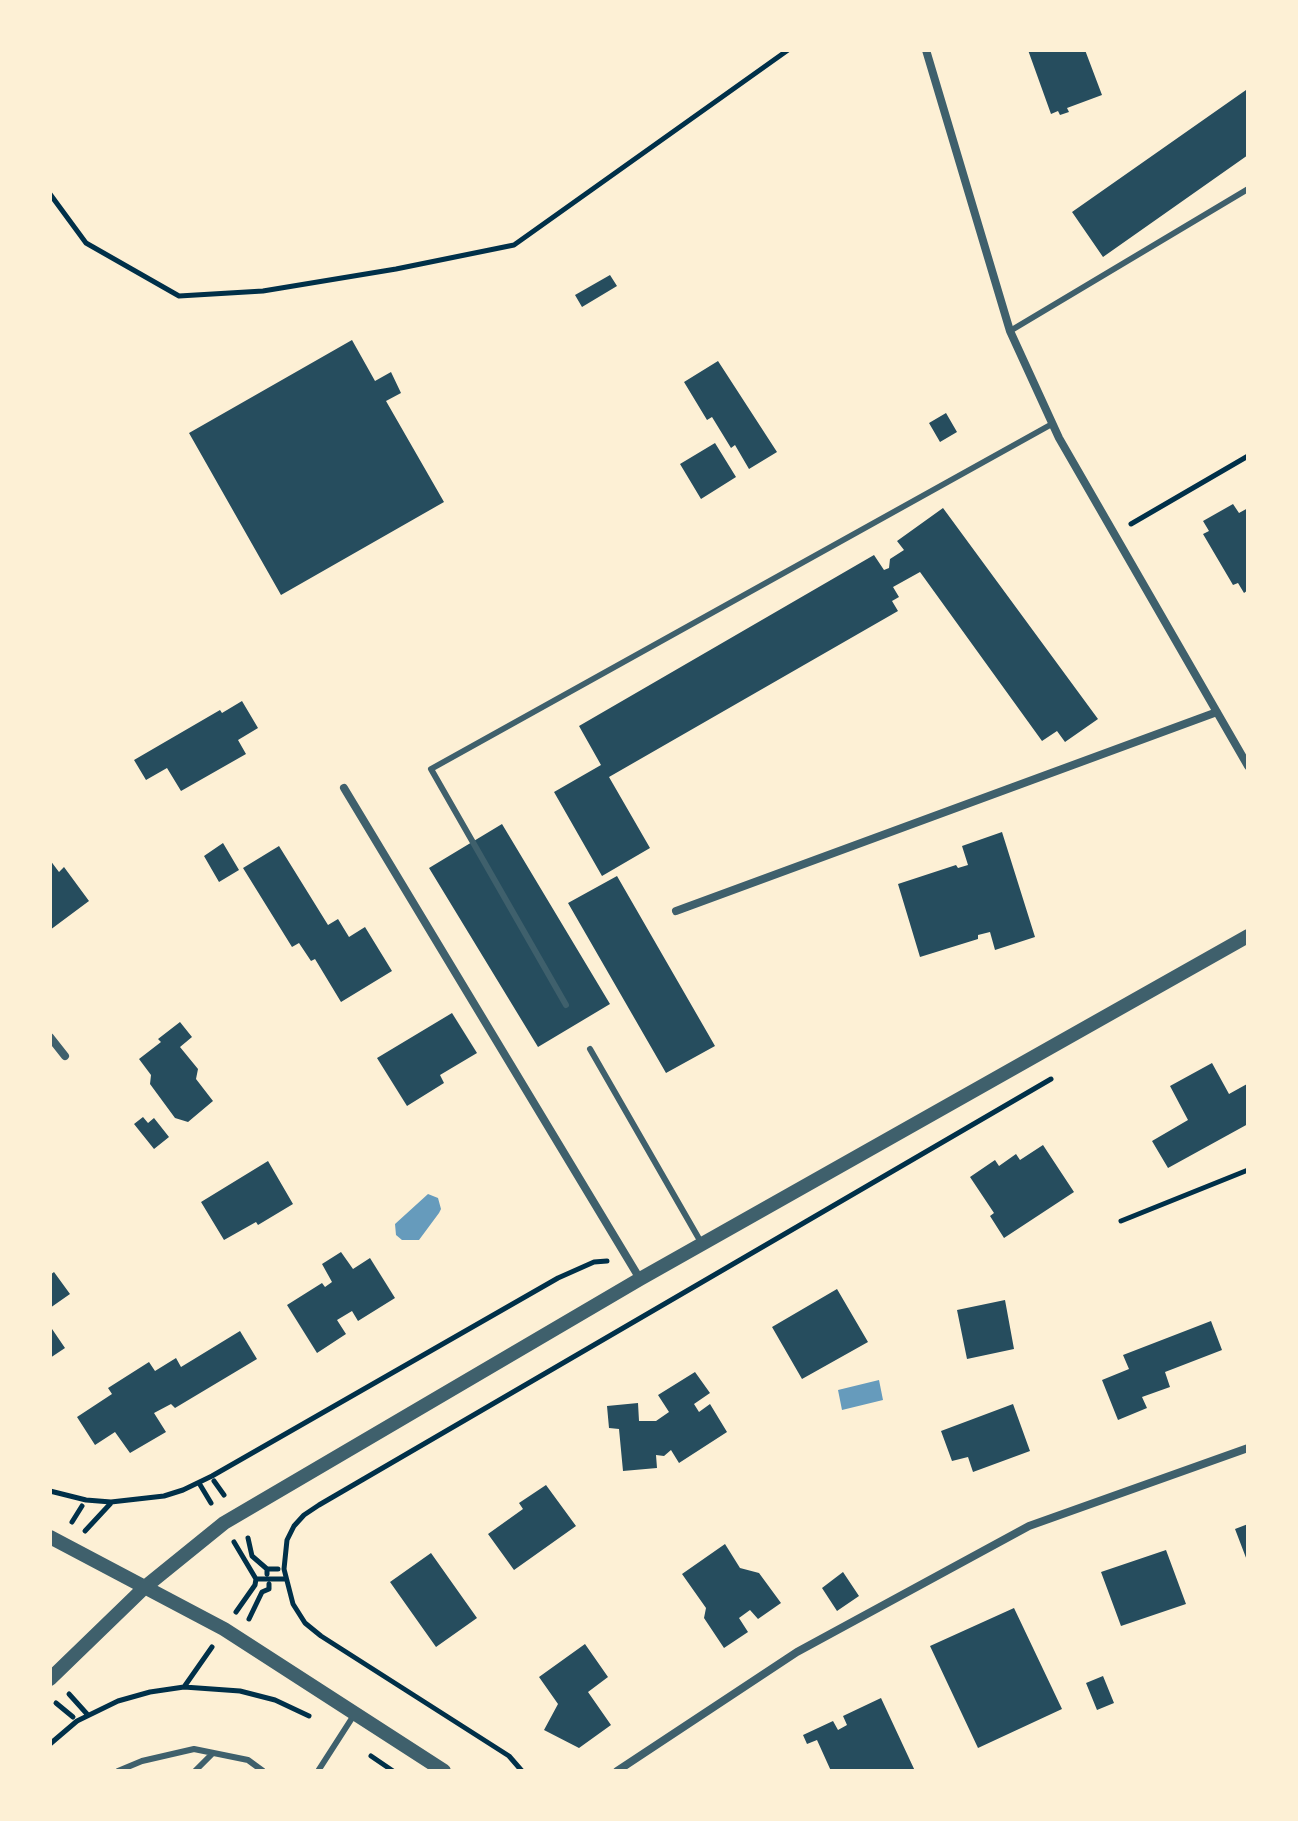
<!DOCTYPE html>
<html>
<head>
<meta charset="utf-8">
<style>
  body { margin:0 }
  #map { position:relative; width:1298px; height:1821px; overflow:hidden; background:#fdf0d5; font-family:Arial,sans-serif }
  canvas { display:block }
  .frame { position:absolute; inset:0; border:52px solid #fdf0d5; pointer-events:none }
</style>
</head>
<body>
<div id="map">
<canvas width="1298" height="1821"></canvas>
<div class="frame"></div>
</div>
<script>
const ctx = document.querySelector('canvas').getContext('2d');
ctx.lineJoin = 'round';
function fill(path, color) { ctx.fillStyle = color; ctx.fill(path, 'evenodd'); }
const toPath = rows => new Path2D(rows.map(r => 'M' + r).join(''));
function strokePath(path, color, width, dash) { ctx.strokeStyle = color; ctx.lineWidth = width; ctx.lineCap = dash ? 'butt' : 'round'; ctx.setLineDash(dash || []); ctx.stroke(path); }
const water = toPath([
  [428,1194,438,1198,441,1209,439,1213,419,1240,402,1240,396,1235,395,1224],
  [879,1380,883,1400,842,1410,838,1390]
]);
const building = toPath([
  [1028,50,1085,50,1102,95,1067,108,1069,112,1060,115,1058,111,1051,114],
  [1246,90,1248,155,1103,257,1072,212],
  [610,275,617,286,582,307,575,295],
  [352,340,375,381,391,372,401,393,386,401,444,502,281,595,189,433],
  [718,361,777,452,749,469,735,445,731,448,712,417,707,420,684,382],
  [946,413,957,432,940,442,929,423],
  [715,443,736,477,701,499,680,464],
  [1233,504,1239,513,1248,508,1248,590,1244,593,1238,583,1233,585,1203,534,1209,531,1203,521],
  [943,508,1098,719,1065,742,1057,731,1042,741,920,572,893,587,899,597,892,601,898,611,609,777,650,848,602,876,554,792,601,765,579,726,874,555,884,570,889,568,890,559,904,550,897,541],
  [242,701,258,728,238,740,246,754,181,791,167,768,146,780,134,760,220,710,222,713],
  [502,824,610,1004,538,1047,429,868],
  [1002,832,1035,937,995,950,990,932,978,935,978,939,920,957,898,884,956,865,958,868,968,865,962,846],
  [223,843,239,870,219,882,204,856],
  [279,846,328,925,338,919,349,937,365,927,392,971,341,1002,315,959,311,961,299,943,292,947,243,868],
  [50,860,59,872,64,867,89,901,50,930],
  [617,876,715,1046,666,1073,568,903],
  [452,1013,477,1053,440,1075,444,1083,407,1106,377,1058],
  [180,1022,192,1037,180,1047,198,1069,196,1079,213,1101,188,1122,175,1118,150,1084,151,1075,139,1059,161,1042,158,1039],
  [1212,1063,1229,1094,1247,1084,1248,1124,1168,1168,1152,1141,1188,1120,1170,1086],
  [143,1117,148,1123,154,1118,169,1137,154,1149,134,1124],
  [1043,1145,1074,1192,1004,1238,990,1216,994,1213,970,1177,995,1160,999,1166,1016,1154,1020,1160],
  [268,1161,293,1204,258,1225,256,1222,224,1240,201,1202],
  [341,1252,353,1269,370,1258,395,1298,358,1321,352,1311,337,1320,346,1334,317,1353,287,1305,322,1283,325,1287,332,1282,322,1264],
  [54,1272,70,1294,50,1308,50,1275],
  [837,1289,868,1342,802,1379,772,1327],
  [1005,1300,1014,1349,967,1359,957,1310],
  [1211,1321,1222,1350,1165,1372,1170,1387,1142,1397,1147,1408,1118,1420,1102,1380,1129,1369,1123,1355],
  [50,1326,65,1348,50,1358],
  [240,1331,257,1359,175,1408,171,1404,154,1413,166,1432,130,1453,115,1432,95,1445,77,1417,112,1394,108,1388,149,1362,155,1371,176,1358,181,1367],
  [695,1372,710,1393,694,1404,699,1412,710,1404,727,1432,679,1463,671,1450,664,1456,656,1455,657,1468,623,1471,619,1429,609,1428,607,1406,638,1403,639,1421,656,1421,669,1412,658,1395],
  [1013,1404,1030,1451,973,1472,968,1457,952,1461,941,1431],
  [546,1485,576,1526,514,1570,488,1534,523,1509,519,1503],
  [1248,1524,1248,1563,1235,1529],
  [725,1544,740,1568,759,1573,781,1603,758,1619,750,1610,739,1618,748,1632,724,1648,704,1618,706,1608,682,1574],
  [1166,1550,1186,1604,1121,1626,1101,1572],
  [431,1553,477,1618,436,1647,390,1582],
  [843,1572,859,1596,837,1611,822,1588],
  [1014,1608,1062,1709,978,1748,930,1646],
  [585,1644,608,1677,588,1692,611,1725,579,1748,544,1730,558,1704,539,1677],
  [1103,1676,1114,1703,1097,1710,1086,1683],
  [881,1698,915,1771,831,1771,817,1740,807,1744,803,1735,833,1721,838,1730,847,1725,843,1716]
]);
const path = toPath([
  [50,194,86,243,179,296,263,291,396,269,514,245,788,50],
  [1131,524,1248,456],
  [1121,1221,1248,1170],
  [214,1481,224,1495],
  [199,1483,211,1503],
  [50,1491,86,1500,111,1502,164,1496,183,1490,212,1476,558,1278,594,1262,607,1261],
  [72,1522,82,1506],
  [85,1531,111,1503],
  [248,1538,252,1556,267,1569,267,1574],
  [234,1542,256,1579,255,1585,236,1612],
  [267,1569,278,1569],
  [256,1579,285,1579],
  [249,1619,262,1592,269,1589,269,1584],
  [184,1687,212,1647],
  [69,1694,87,1714],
  [56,1703,73,1717],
  [50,1744,77,1721,118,1701,150,1692,184,1687,240,1691,275,1700,309,1716],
  [371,1756,393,1771],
  [522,1771,509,1756,321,1636,305,1623,293,1604,284,1569,287,1540,294,1526,304,1515,319,1505,1051,1079]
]);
const service = toPath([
  [1010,331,1248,189],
  [566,1005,431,769,1052,424],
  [590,1049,702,1244],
  [118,1771,142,1761,194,1749,248,1760,263,1771],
  [195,1771,213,1753],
  [318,1771,354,1715]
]);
const minor = toPath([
  [926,50,1010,331,1059,438,1248,766],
  [344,788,640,1279],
  [676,911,1217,712],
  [50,1037,65,1056],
  [617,1771,797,1652,1029,1526,1248,1448]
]);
const tertiary = toPath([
  [50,1537,224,1629,444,1771],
  [50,1679,145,1587,224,1523,640,1279,1248,936]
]);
fill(water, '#669bbc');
fill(building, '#264d5e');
strokePath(path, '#003049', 5);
strokePath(service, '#3f606c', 6);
strokePath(minor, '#3f606c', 8);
strokePath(tertiary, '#3f606c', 14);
</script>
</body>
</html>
